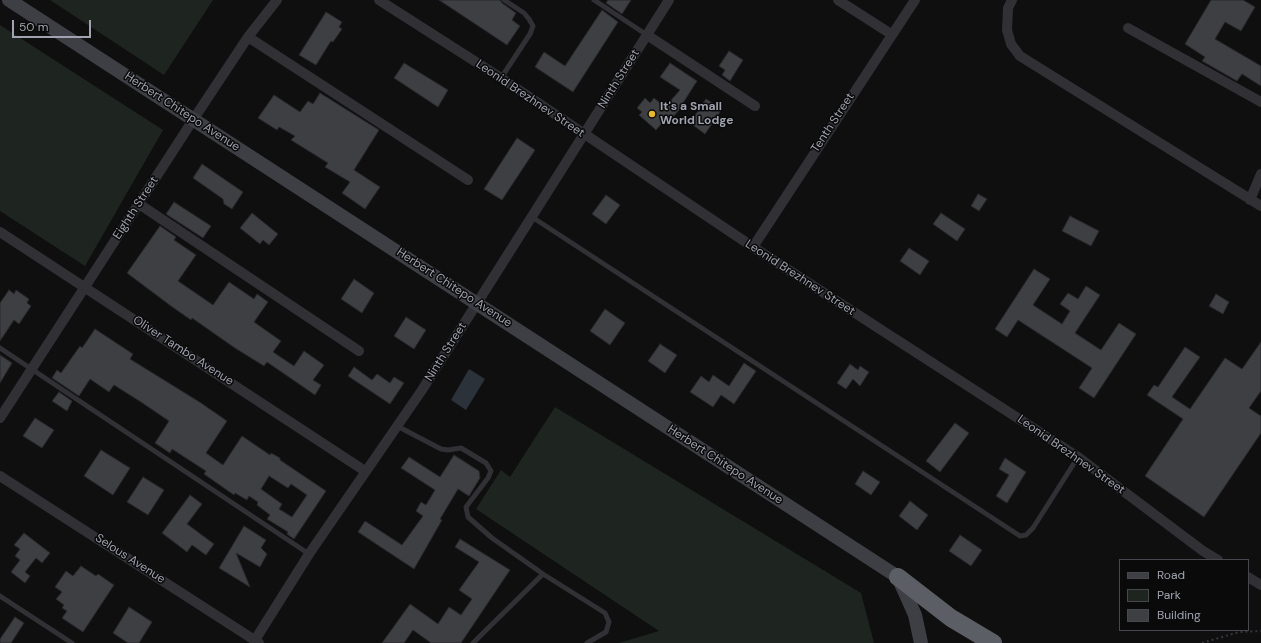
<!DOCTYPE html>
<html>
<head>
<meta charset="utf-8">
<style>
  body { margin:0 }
  #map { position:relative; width:1261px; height:643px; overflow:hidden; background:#0f0f10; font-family:"DM Sans",sans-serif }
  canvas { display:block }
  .legend { position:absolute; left:1119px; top:559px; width:130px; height:72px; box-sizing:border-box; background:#0a0a0b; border:1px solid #46484d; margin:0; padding:5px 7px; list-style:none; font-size:12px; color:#a1a4b0 }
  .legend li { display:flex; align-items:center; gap:8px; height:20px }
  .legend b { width:20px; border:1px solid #46484d }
  .scale { position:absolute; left:12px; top:20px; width:79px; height:18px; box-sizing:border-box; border:2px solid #a1a4b0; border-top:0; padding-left:5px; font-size:12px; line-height:14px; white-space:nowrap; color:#a1a4b0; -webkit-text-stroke:3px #0a0a0b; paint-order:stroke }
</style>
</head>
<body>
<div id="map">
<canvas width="1261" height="643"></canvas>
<ul class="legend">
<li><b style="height:5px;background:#3e3f45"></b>Road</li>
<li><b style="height:11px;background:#1e241f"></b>Park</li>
<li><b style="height:11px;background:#3e3f43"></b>Building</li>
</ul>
<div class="scale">50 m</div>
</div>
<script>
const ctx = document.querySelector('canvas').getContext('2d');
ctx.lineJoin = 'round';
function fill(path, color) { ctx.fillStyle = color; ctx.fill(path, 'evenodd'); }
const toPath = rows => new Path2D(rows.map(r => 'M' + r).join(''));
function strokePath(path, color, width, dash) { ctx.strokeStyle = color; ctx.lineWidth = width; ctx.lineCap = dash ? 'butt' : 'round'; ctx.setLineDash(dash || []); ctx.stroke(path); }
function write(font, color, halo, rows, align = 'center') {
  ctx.font = font + ' "DM Sans",sans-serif'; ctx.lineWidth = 3; ctx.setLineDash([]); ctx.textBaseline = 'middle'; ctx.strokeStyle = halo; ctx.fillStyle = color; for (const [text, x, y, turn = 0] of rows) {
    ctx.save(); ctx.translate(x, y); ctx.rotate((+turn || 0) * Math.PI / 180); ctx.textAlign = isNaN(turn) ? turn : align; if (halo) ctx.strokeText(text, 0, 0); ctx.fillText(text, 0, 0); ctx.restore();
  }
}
const green = toPath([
  [50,0,213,0,164,75],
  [0,25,163,130,85,266,0,211],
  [555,407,861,593,874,643,619,643,659,631,476,509,501,470,510,477]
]);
const water = toPath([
  [469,369,485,379,466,410,451,400]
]);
const building = toPath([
  [439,0,500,0,502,3,516,13,512,20,520,26,507,45,439,0],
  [608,0,631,0,622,14,606,3,608,0],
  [1211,0,1243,0,1255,7,1241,31,1225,22,1215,39,1261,66,1261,86,1242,74,1237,81,1202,61,1205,57,1185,44,1211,0],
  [602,10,618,22,573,92,535,67,544,52,565,66,602,10],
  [326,12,342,22,339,27,342,29,333,42,331,41,316,65,299,55,326,12],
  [729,51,743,60,730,81,722,75,725,70,719,66,729,51],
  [404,63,448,90,438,107,394,78,404,63],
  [670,63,697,81,683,103,684,104,673,117,665,125,662,123,656,130,639,115,642,112,637,108,645,98,650,103,654,98,665,107,680,90,660,77,670,63],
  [320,93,379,130,354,170,380,187,365,209,342,193,350,182,325,167,328,163,291,140,295,136,279,127,277,130,258,118,274,95,300,112,308,101,313,104,320,93],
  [706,99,722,109,705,134,690,123,706,99],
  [517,138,535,150,502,200,484,189,517,138],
  [202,164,243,192,232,209,224,204,223,199,193,178,202,164],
  [978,194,987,199,979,211,971,206,978,194],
  [606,195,620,205,606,224,592,214,606,195],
  [174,202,211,226,203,238,166,214,174,202],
  [252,213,278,234,269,245,263,240,260,244,240,228,252,213],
  [941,213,965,229,957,241,933,224,941,213],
  [1070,216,1099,231,1091,246,1062,231,1070,216],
  [160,226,176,237,174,240,196,255,178,281,213,305,229,282,254,299,257,294,268,302,254,322,281,341,273,352,294,366,304,351,324,365,313,380,321,385,315,395,267,362,264,366,235,348,192,318,191,320,171,306,127,273,160,226],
  [909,248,929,261,920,275,900,261,909,248],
  [1034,269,1050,279,1033,305,1062,324,1070,311,1060,304,1068,293,1078,299,1086,286,1100,295,1075,333,1101,350,1119,323,1136,334,1094,398,1079,388,1092,368,1018,320,1007,337,995,329,1034,269],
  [354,279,374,293,362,313,341,299,354,279],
  [9,290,14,294,16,290,29,299,27,303,31,306,19,324,14,320,0,341,0,303,9,290],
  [1216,294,1229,302,1223,314,1209,306,1216,294],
  [605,309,625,323,610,345,590,331,605,309],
  [406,317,426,330,414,349,394,336,406,317],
  [95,329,133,354,130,359,201,403,227,421,206,453,223,465,242,436,270,455,271,453,280,458,280,460,326,491,294,539,287,534,288,532,267,519,270,515,257,505,258,502,249,496,247,500,235,493,234,495,204,474,206,471,172,449,170,453,155,443,169,421,141,402,114,385,109,392,90,379,79,396,52,378,57,370,61,373,80,346,82,348,95,329],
  [269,476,288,488,291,484,307,495,292,517,279,509,282,504,261,489,269,476],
  [1261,342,1261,391,1249,408,1261,416,1261,433,1204,517,1145,476,1183,419,1147,395,1154,385,1158,387,1185,347,1200,357,1172,397,1190,409,1225,358,1242,369,1261,342],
  [660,344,677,355,665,373,648,361,660,344],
  [0,355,12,363,0,383,0,355],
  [744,363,756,371,734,404,721,395,713,407,690,392,701,376,709,382,713,375,729,386,744,363],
  [850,364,858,370,860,366,869,372,860,386,853,379,846,389,837,383,850,364],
  [354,367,372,380,377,374,390,383,394,377,404,383,390,404,348,376,354,367],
  [59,392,72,401,67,411,52,401,59,392],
  [35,418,54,430,42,448,23,436,35,418],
  [955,423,969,433,940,472,926,461,955,423],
  [101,450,130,468,113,495,84,476,101,450],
  [454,455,479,471,480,478,469,496,458,489,440,519,442,520,414,569,358,532,365,521,402,545,423,516,416,511,421,502,426,505,435,490,401,468,409,457,440,477,454,455],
  [1005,458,1026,472,1007,503,996,496,1009,475,999,469,1005,458],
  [863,471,880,482,871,495,855,484,863,471],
  [143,477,164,490,148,515,127,502,143,477],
  [190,495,202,504,187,524,214,544,206,555,192,545,187,552,162,533,190,495],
  [910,501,928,515,917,530,899,516,910,501],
  [244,526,266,540,261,548,267,554,260,567,236,553,250,587,219,568,244,526],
  [24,533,50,553,42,563,36,558,25,572,30,576,25,583,11,572,20,560,15,556,20,549,14,545,24,533],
  [960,535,982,550,971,566,949,551,960,535],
  [460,539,510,570,461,643,431,643,413,630,404,643,382,643,410,604,438,624,449,607,461,615,472,599,459,590,479,562,455,547,460,539],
  [81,566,96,576,98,574,114,585,83,632,62,618,67,611,62,608,64,605,56,599,62,592,55,587,66,571,73,576,81,566],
  [129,607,152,622,139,643,128,643,113,633,129,607],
  [15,617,24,623,11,643,0,643,0,639,15,617]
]);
const path = toPath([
  [1202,643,1239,632,1261,631]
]);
const lane = toPath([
  [594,0,647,35],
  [501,78,530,34,533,26,529,19,524,13,504,0],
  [532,217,1020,536,1026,535,1033,528,1078,457],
  [0,348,309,554],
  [397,426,441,449,448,450,461,448,486,463,491,471,488,478,466,507,468,517,492,538,543,574,605,613,609,622,606,632,587,643],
  [0,596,72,643],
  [473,643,543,574]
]);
const street = toPath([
  [379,0,501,78,753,247,1078,457,1203,551,1218,560],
  [838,0,891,34],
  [1012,0,1008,8,1007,30,1011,44,1020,56,1261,206],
  [1128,28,1261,102],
  [647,35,755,106],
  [248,37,468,180],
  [1250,200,1261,174],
  [139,204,359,351],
  [0,232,365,471],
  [753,247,915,0],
  [0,418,193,120,248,37,277,0],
  [0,476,259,643],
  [1248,577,1261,585],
  [255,640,309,554,422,390,669,0]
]);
const secondary = toPath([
  [9,0,898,577,915,615,921,643]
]);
const highway = toPath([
  [898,577,951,618,993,643]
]);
const markers = [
  [652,114,4,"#e6b731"]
];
const streetNames = [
  ["Ninth Street",619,79,-58],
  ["Leonid Brezhnev Street",530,99,34],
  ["Herbert Chitepo Avenue",182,112,33],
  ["Tenth Street",833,123,-57],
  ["Eighth Street",136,208,-57],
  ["Leonid Brezhnev Street",800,278,33],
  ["Herbert Chitepo Avenue",454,288,33],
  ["Oliver Tambo Avenue",183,351,33],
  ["Ninth Street",446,352,-58],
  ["Leonid Brezhnev Street",1071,455,35],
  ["Herbert Chitepo Avenue",725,465,33],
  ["Selous Avenue",130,559,33]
];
const poiNames = [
  ["It's a Small",660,107],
  ["World Lodge",660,121]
];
fill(green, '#1e241f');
fill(water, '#2b323a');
fill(building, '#3e3f43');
strokePath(building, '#29292c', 1);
strokePath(path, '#36373c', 2, [2, 3]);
strokePath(lane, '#303035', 5);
strokePath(street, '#303035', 10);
strokePath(secondary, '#3e3f45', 14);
strokePath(highway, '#5c5e65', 18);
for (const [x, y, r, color] of markers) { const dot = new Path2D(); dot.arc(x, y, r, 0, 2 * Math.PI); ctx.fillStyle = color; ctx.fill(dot); strokePath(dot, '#0a0a0b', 1.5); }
write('12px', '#a1a4b0', '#0a0a0b', streetNames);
write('bold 12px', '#a1a4b0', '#0a0a0b', poiNames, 'left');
</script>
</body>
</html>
